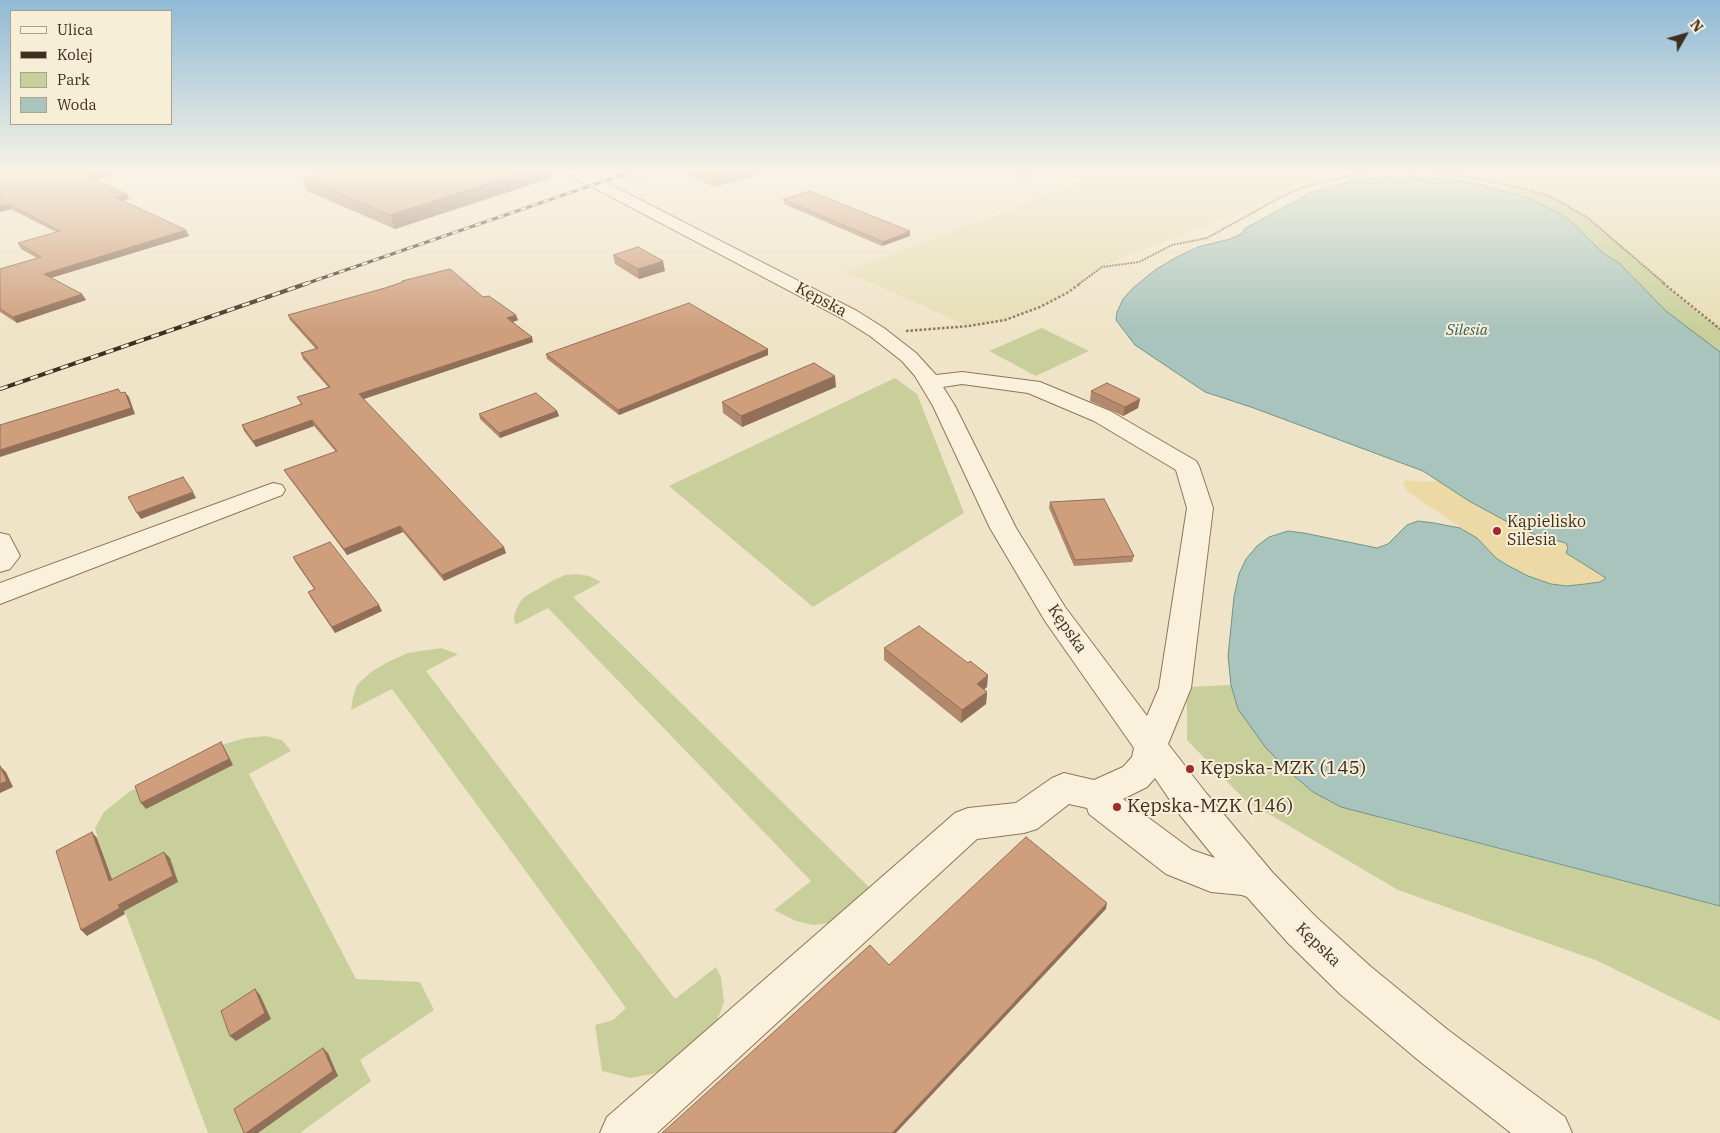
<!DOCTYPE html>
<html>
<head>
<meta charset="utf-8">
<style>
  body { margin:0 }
  #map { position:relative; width:1720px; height:1133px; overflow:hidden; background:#f0e4c8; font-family:"IBM Plex Serif",serif }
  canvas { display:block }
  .legend { position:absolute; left:10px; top:10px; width:162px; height:115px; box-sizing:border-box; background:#f7eed8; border:1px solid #ada18e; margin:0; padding:6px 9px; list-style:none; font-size:15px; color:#3d2e20 }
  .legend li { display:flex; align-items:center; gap:10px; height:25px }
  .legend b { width:25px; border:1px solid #ada18e }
  .north { position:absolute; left:1660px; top:10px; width:50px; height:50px; -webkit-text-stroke:4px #f7eed8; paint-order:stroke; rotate:52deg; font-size:14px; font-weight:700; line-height:20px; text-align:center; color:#3d2e20 }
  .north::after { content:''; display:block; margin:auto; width:18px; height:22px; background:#3d2e20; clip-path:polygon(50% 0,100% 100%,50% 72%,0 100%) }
</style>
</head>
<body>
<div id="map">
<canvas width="1720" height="1133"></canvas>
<ul class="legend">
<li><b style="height:6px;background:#faf1dc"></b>Ulica</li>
<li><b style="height:6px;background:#3d2e20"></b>Kolej</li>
<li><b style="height:14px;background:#c9cf9b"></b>Park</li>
<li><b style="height:14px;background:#a9c4bc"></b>Woda</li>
</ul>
<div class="north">N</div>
</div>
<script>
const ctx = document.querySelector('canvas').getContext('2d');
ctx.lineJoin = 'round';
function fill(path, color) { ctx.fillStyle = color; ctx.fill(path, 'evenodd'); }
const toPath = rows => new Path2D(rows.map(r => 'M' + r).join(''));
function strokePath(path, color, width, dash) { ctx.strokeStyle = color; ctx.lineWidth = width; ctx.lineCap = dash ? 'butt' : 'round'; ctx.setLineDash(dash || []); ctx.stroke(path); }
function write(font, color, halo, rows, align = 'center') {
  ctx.font = font + ' "IBM Plex Serif",serif'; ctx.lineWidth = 4; ctx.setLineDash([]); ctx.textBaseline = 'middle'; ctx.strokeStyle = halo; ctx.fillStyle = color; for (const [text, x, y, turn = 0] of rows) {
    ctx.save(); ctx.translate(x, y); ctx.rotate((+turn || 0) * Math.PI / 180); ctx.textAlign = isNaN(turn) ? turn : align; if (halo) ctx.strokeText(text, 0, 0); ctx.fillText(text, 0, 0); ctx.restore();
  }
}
const farmland = toPath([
  [1113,170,1720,170,1720,329,1698,313,1588,218,1550,196,1522,188,1463,176,1429,174,1353,175,1304,187,1109,263,1067,293,1040,307,1005,320,969,326,846,272]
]);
const green = toPath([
  [1502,188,1522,188,1550,196,1588,218,1698,313,1720,329,1720,352,1666,311,1639,284,1634,277,1619,263,1604,254,1572,222,1557,212],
  [1042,328,1089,351,1036,376,989,351],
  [895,378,917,394,964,513,813,607,669,486],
  [576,574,589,576,601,582,573,597,872,890,833,923,813,925,796,921,774,910,811,881,548,608,515,625,514,616,518,605,524,597,552,581,565,575],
  [441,648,458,654,426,671,675,999,716,967,721,977,724,1002,715,1026,671,1066,652,1074,630,1078,602,1071,595,1025,613,1020,626,1008,392,689,351,710,353,697,357,685,371,672,388,662,408,653],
  [1231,685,1238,709,1380,818,1720,906,1720,1021,1598,961,1398,890,1245,800,1187,740,1187,687],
  [266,736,282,740,291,751,249,774,356,979,420,982,434,1010,360,1060,371,1081,300,1133,208,1133,100,846,95,828,104,812,129,792,167,771,225,744,245,738]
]);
const sand = toPath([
  [1406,480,1425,482,1440,481,1469,501,1504,520,1536,535,1566,543,1568,548,1566,553,1607,578,1600,582,1567,586,1551,584,1528,576,1496,558,1477,538,1408,492,1403,483]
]);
const water = toPath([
  [1385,177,1436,178,1479,184,1525,197,1557,212,1572,222,1604,254,1619,263,1666,311,1720,352,1720,906,1341,807,1313,792,1292,774,1266,748,1238,709,1231,685,1228,656,1234,597,1239,574,1246,559,1257,546,1269,537,1288,531,1304,533,1377,548,1388,544,1407,525,1418,521,1434,523,1460,528,1477,538,1496,558,1507,565,1528,576,1551,584,1567,586,1585,584,1600,582,1606,578,1566,553,1568,548,1566,543,1536,535,1504,520,1469,501,1423,471,1251,407,1205,392,1135,345,1116,320,1117,312,1123,299,1133,288,1155,270,1177,257,1198,247,1230,239,1243,233,1244,229,1312,192,1331,186,1359,180,1385,177]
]);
const pathFar1 = toPath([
  [630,183,658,170],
  [1079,284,1102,267,1139,262,1172,245,1207,238,1281,197,1304,187,1353,175,1399,173,1463,176,1522,188,1550,196,1588,218,1665,284]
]);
const path = toPath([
  [1663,283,1720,329],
  [906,331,969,326,1005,320,1040,307,1067,293,1081,283]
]);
const minor = toPath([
  [564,170,582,170,857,311,884,328,916,353,936,375,962,372,1040,382,1110,411,1196,461,1199,466,1213,508,1191,688,1168,744,1206,793,1273,873,1316,917,1370,966,1448,1030,1565,1117,1572,1133,1511,1133,1418,1060,1340,994,1288,943,1247,897,1242,895,1211,892,1166,874,1089,814,1087,808,1069,804,1037,829,1024,833,977,839,657,1133,600,1133,607,1117,955,813,968,808,1016,803,1052,778,1064,773,1094,780,1123,767,1132,757,1134,748,1045,621,990,528,933,406,915,376,902,361,870,336,843,319,566,173,564,170],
  [962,384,1028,393,1094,421,1176,470,1187,508,1159,688,1147,716,1065,607,1016,528,955,406,943,387,962,384],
  [1155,778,1180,815,1215,858,1192,850,1123,799,1147,787,1155,778],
  [273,483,282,485,285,490,282,495,0,604,0,583,273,483],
  [0,533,9,535,20,556,10,569,0,572,0,533]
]);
const railFar1 = toPath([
  [305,284,636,170]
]);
const rail = toPath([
  [0,389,308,283]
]);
const wall = toPath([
  [0,170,122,170,113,172,114,175,94,180,127,194,129,199,122,201,189,236,51,278,82,294,86,300,17,323,0,312,0,269,37,258,21,249,18,243,56,232,11,209,0,212],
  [310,170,549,170,551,178,395,229,307,191,302,177,311,175],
  [685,170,763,170,763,173,714,187,685,174],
  [1001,170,1044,170,1023,177],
  [783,199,910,236,882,246,784,204],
  [613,255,665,271,639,279,615,264],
  [402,281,483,297,518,320,513,322,533,342,363,399,506,553,444,581,403,532,347,555,287,475,284,470,336,452,314,426,256,447,244,431,242,425,301,404,297,397,328,387,303,359,301,353,316,349,290,320,288,315,385,288,402,282],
  [546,354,768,355,619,415,547,359],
  [836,387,742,427,723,413,722,402],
  [1091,391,1140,399,1138,408,1123,416,1090,401],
  [557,411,559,416,500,438,480,419,479,414],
  [1050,502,1134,556,1132,562,1074,566,1049,508],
  [293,557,382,611,335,633,311,598,308,592,314,589,296,563],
  [884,648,987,687,984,689,987,692,986,704,961,723,884,660]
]);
const shadedWall = toPath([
  [109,170,122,170,113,172,114,175,89,181,86,176],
  [530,170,549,170,551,178,395,229,390,215],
  [736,170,763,170,763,173,714,187,713,176],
  [1033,170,1044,170,1023,177,1024,173],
  [127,194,129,199,117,202,115,197],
  [9,204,11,209,0,212,0,206],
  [186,230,189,236,47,279,44,274],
  [910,231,910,236,882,246,883,242],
  [663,261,665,271,639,279,638,269],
  [82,294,86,300,17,323,13,317],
  [516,315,518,320,509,323,507,318],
  [532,337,533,342,361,400,359,394],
  [768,349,768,355,619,415,618,410],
  [835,376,836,387,742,427,741,416],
  [125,392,129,397,135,414,0,457,0,450],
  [1140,399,1138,408,1123,416,1125,407],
  [557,411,559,416,500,438,499,433],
  [312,420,314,426,256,447,253,441],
  [193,492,196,498,141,519,137,513],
  [400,526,403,532,347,555,344,549],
  [504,547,506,553,444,581,442,575],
  [379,605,382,611,335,633,332,627],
  [988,675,987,687,976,696,977,684],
  [987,692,986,704,961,723,962,710],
  [221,742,225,749,233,765,146,809,141,803],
  [0,766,6,772,13,787,0,793],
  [92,832,97,838,115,887,109,881],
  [164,852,170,858,178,882,124,911,125,914,87,936,81,930,118,905],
  [1107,903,1106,909,896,1133,892,1133],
  [255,989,260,995,271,1019,236,1041,230,1036],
  [323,1048,328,1053,338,1076,258,1133,246,1133]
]);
const building = toPath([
  [0,170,111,170,86,176,127,194,115,197,186,230,44,274,82,294,13,317,0,309,0,269,41,257,18,243,60,231,9,204,0,206,0,170],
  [322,170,530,170,390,215,302,177,325,171,322,170],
  [699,170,736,170,713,176,699,170],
  [1014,170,1033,170,1024,173,1014,170],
  [810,191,910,231,883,242,783,199,810,191],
  [638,247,663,261,638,269,613,255,638,247],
  [450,269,483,297,489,296,516,315,507,318,532,337,359,394,504,547,442,575,400,526,344,549,284,470,337,451,312,420,253,441,242,425,302,404,297,397,330,387,301,353,318,348,288,315,385,288,403,282,402,281,450,269],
  [689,303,768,349,618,410,546,354,689,303],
  [814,363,835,376,741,416,722,402,814,363],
  [1107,383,1140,399,1125,407,1091,391,1107,383],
  [118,389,121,393,125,392,131,408,0,450,0,425,118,389],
  [536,393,557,411,499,433,479,414,536,393],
  [183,477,193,492,137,513,128,497,183,477],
  [1104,499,1134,556,1075,560,1050,502,1104,499],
  [330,542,379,605,332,627,308,592,315,589,293,557,330,542],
  [919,626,968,663,970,661,988,675,977,684,987,692,962,710,884,648,919,626],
  [221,742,229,759,141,803,135,786,221,742],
  [0,766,7,781,0,784,0,766],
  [92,832,109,881,164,852,173,876,118,905,120,908,81,930,56,851,92,832],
  [1026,837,1107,903,892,1133,662,1133,870,945,889,965,1026,837],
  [255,989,265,1013,230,1036,221,1011,255,989],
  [323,1048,333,1071,246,1133,244,1133,234,1109,323,1048]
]);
const markers = [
  [1497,531,5,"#9e2a2b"],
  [1190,769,5,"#9e2a2b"],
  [1117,807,5,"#9e2a2b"]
];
const farWaternames = [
  ["Silesia",1467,331]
];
const streetNames = [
  ["Kępska",821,300,28],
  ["Kępska",1067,629,55],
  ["Kępska",1318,945,44]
];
const poiNames = [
  ["Kąpielisko",1507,522],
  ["Silesia",1507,540]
];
const nearPoinames = [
  ["Kępska-MZK (145)",1200,769],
  ["Kępska-MZK (146)",1127,807]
];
fill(farmland, '#e6deb5');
fill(green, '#c9cf9b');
fill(sand, '#ecd9a5');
fill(water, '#a9c4bc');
strokePath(water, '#6f938a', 1);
strokePath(minor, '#8d765c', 2);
strokePath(pathFar1, '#8d765c', 2, [2, 1]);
strokePath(path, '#8d765c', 2.5, [2.5, 2]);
fill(minor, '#faf1dc');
strokePath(railFar1, '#3d2e20', 3);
strokePath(rail, '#3d2e20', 4);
strokePath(railFar1, '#f7eed8', 2, [6]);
strokePath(rail, '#f7eed8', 2.5, [8]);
fill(wall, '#b2896c');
fill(shadedWall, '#916f58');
fill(building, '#cf9f7d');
strokePath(building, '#916f58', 1);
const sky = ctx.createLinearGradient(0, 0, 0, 329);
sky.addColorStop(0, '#8fbad6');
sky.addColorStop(0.52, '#f8f3e6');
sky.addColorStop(1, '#f8f3e600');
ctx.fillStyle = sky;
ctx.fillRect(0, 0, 1720, 329);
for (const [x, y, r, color] of markers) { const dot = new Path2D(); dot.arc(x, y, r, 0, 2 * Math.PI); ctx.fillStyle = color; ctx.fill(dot); strokePath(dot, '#f7eed8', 2); }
write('italic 15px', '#2f5d5a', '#f7eed8', farWaternames);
write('16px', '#3d2e20', '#f7eed8', streetNames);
write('16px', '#3d2e20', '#f7eed8', poiNames, 'left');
write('19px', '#3d2e20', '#f7eed8', nearPoinames, 'left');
</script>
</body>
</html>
